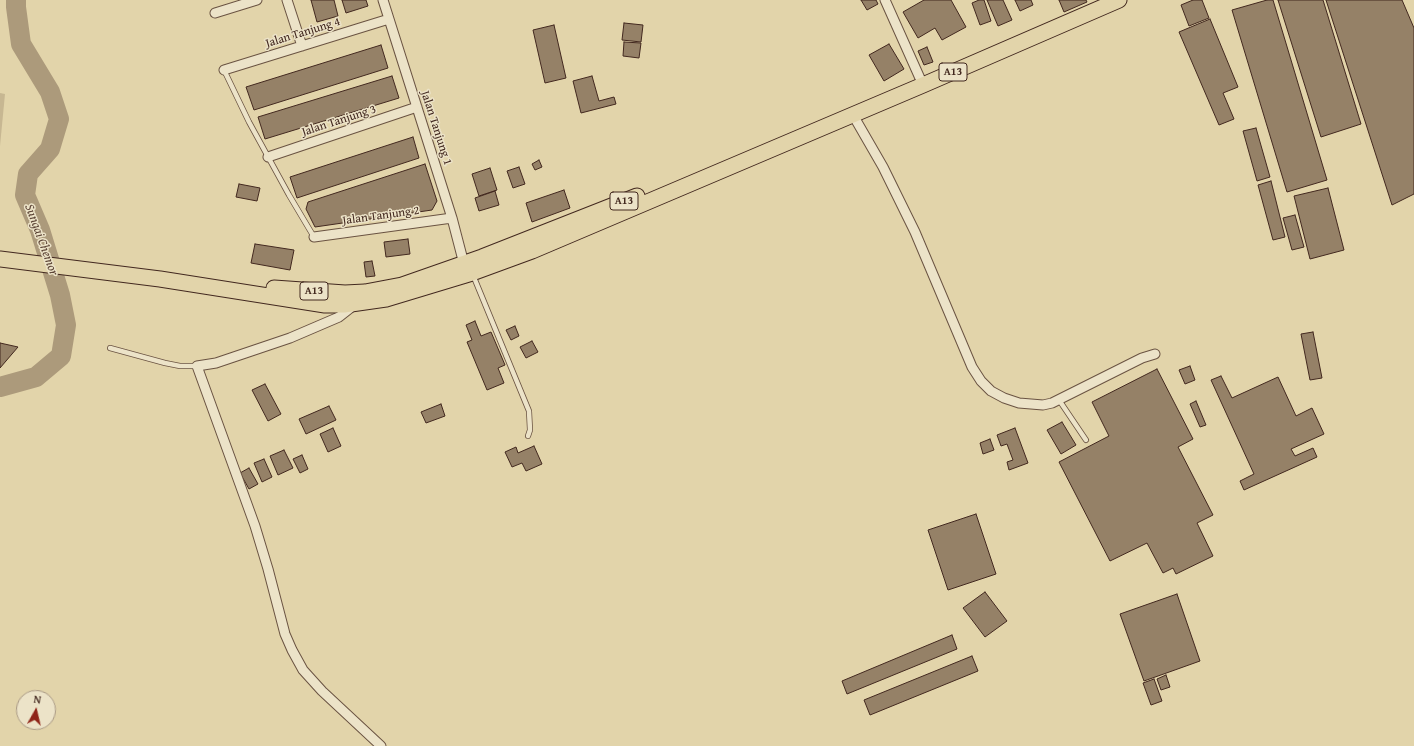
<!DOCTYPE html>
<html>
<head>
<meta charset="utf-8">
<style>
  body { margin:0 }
  #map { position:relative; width:1414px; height:746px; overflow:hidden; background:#e2d4aa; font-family:"Gentium Book Plus",serif }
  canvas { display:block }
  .north { position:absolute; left:16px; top:690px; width:40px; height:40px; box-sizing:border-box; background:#ece3c8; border:1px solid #a89884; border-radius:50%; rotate:8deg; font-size:11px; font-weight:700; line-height:16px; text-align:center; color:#42281f }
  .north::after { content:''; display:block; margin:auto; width:14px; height:18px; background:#8f2418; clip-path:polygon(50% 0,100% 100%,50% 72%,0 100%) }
</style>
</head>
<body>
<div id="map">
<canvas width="1414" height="746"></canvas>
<div class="north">N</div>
</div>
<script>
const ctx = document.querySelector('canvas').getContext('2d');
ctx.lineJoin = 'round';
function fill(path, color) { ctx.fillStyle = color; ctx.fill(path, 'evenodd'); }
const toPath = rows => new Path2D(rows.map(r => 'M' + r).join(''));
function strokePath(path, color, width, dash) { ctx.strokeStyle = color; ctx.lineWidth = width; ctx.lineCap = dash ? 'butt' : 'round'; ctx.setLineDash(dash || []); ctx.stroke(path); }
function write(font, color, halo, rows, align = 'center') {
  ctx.font = font + ' "Gentium Book Plus",serif'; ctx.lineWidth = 3; ctx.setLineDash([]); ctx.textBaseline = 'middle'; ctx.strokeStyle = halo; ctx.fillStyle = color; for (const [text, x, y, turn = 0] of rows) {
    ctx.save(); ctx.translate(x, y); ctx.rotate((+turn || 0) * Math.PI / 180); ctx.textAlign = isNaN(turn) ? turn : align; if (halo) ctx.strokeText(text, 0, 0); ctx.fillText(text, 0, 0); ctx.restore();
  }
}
const green = toPath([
  [0,93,5,94,0,146]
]);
const river = toPath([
  [0,387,36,377,61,356,66,325,60,295,40,230,25,195,28,174,50,149,59,119,50,92,21,44,16,7,16,0]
]);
const building = toPath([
  [311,0,334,0,338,16,317,22,311,0],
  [342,0,366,0,368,6,346,13,342,0],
  [861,0,876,0,878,4,867,10,861,0],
  [924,0,951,0,966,27,942,40,935,28,918,38,903,12,924,0],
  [979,0,984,0,991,21,980,25,972,3,979,0],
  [987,0,1003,0,1012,20,998,26,987,0],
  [1015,0,1031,0,1033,5,1020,11,1015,0],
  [1059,0,1086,0,1087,2,1064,12,1059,0],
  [1193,0,1202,0,1209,18,1189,26,1181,5,1193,0],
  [1267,0,1273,0,1327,180,1287,192,1232,10,1267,0],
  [1278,0,1323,0,1361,124,1321,137,1278,0],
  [1326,0,1402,0,1414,28,1414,194,1392,205,1326,0],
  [1210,19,1238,87,1223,93,1234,119,1219,125,1179,32,1210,19],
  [624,23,643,25,641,42,622,40,624,23],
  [554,25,566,78,545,83,533,30,554,25],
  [624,42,641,43,639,58,623,56,624,42],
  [889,44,904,69,884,81,869,55,889,44],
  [381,45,388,68,254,110,246,87,381,45],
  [927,47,933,62,924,65,918,51,927,47],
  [392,76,399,98,265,139,258,117,392,76],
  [592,76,599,101,614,97,616,104,581,113,573,81,592,76],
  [1256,128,1270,177,1257,181,1243,131,1256,128],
  [413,137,419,158,297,198,290,177,413,137],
  [539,160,542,167,535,170,532,164,539,160],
  [425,164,437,201,432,210,315,227,306,209,308,202,425,164],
  [519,167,525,184,513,188,507,171,519,167],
  [490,168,497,190,479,196,472,174,490,168],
  [1271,181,1285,237,1273,240,1258,185,1271,181],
  [239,184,260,188,257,201,236,197,239,184],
  [1328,188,1344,250,1310,259,1294,196,1328,188],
  [564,190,570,208,532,222,526,203,564,190],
  [495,191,499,205,479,211,475,198,495,191],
  [1295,215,1304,247,1292,250,1283,218,1295,215],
  [408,239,410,254,386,257,384,242,408,239],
  [255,244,294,250,290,270,251,263,255,244],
  [372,261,375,276,366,277,364,262,372,261],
  [475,321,481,336,491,332,505,365,498,368,504,383,487,390,467,342,472,340,466,325,475,321],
  [515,326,519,336,511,340,506,330,515,326],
  [1313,332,1322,378,1310,380,1301,334,1313,332],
  [532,341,538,352,526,358,520,347,532,341],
  [0,343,18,347,0,368,0,343],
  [1190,366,1195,380,1185,384,1179,370,1190,366],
  [1157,369,1193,439,1178,447,1213,515,1197,523,1213,556,1176,574,1173,568,1163,573,1147,543,1110,561,1059,462,1109,436,1092,402,1157,369],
  [1221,376,1232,398,1278,377,1296,416,1312,408,1324,434,1291,449,1295,456,1313,448,1317,457,1244,490,1240,481,1254,474,1211,380,1221,376],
  [265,384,281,414,268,421,252,390,265,384],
  [1196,401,1206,425,1200,427,1190,404,1196,401],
  [441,404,445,416,426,423,421,412,441,404],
  [329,406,336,420,306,434,299,419,329,406],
  [1062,422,1076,445,1061,454,1047,430,1062,422],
  [333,428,341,446,328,452,320,434,333,428],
  [1015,428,1028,463,1009,470,1007,462,1013,460,1007,444,1001,446,997,435,1015,428],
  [990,439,994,450,983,454,980,443,990,439],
  [534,446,542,464,526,471,522,463,512,467,505,452,516,447,518,453,534,446],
  [284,450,293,468,278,475,270,456,284,450],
  [302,455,308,469,300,473,293,459,302,455],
  [264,459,272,477,262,482,254,463,264,459],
  [249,468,258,484,249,489,240,473,249,468],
  [976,514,996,574,948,590,928,530,976,514],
  [985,592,1007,621,985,637,963,608,985,592],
  [1177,594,1200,661,1144,681,1120,614,1177,594],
  [952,635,957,649,847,694,842,681,952,635],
  [972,656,978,671,870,715,864,700,972,656],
  [1166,675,1170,687,1161,690,1157,679,1166,675],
  [1154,679,1162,701,1151,705,1143,683,1154,679]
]);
const service = toPath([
  [224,70,249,122,289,195,314,237],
  [473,275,529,411,530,430,528,436],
  [110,348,165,363,180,366,197,366],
  [1059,400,1086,440]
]);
const minor = toPath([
  [287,0,302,46],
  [383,0,452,218,464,264],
  [885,0,923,85],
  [215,13,257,0],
  [224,70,389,19],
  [853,115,883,167,915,232,972,367,981,381,991,391,1004,398,1019,403,1043,405,1052,403,1142,358,1155,354],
  [268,157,417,107],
  [314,237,452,218],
  [353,306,339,317,290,338,216,363,197,366,255,526,268,569,285,634,292,650,303,670,322,691,381,746]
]);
const primary = toPath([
  [0,259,160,279,325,305,344,305,386,299,472,273,532,251,923,85,1119,0],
  [274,288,345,293,365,292,402,285,482,257,637,196]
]);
const shields = [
  [953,72,28],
  [624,201,28],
  [314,291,28]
];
const shieldNames = [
  ["A13",953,72],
  ["A13",624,201],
  ["A13",314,291]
];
const streetNames = [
  ["Jalan Tanjung 4",303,33,-17],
  ["Jalan Tanjung 3",339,121,-18],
  ["Jalan Tanjung 1",436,128,72],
  ["Jalan Tanjung 2",381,216,-8]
];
const waterNames = [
  ["Sungai Chemor",41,240,70]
];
fill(green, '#c7b792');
strokePath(river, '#ac9a7b', 20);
fill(building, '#958167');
strokePath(building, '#42281f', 1);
strokePath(service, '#6a5342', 6);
strokePath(minor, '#6a5342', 11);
strokePath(primary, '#42281f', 17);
strokePath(service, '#ece3c8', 4.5);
strokePath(minor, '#ece3c8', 9);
strokePath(primary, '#e2d4aa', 15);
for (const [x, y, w] of shields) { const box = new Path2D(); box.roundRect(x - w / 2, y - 9, w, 18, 3); ctx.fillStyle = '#ece3c8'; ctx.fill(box); strokePath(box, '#42281f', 1); }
write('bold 11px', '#42281f', null, shieldNames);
write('12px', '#42281f', '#ece3c8', streetNames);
write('italic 13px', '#5c4436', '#ece3c8', waterNames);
</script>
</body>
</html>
